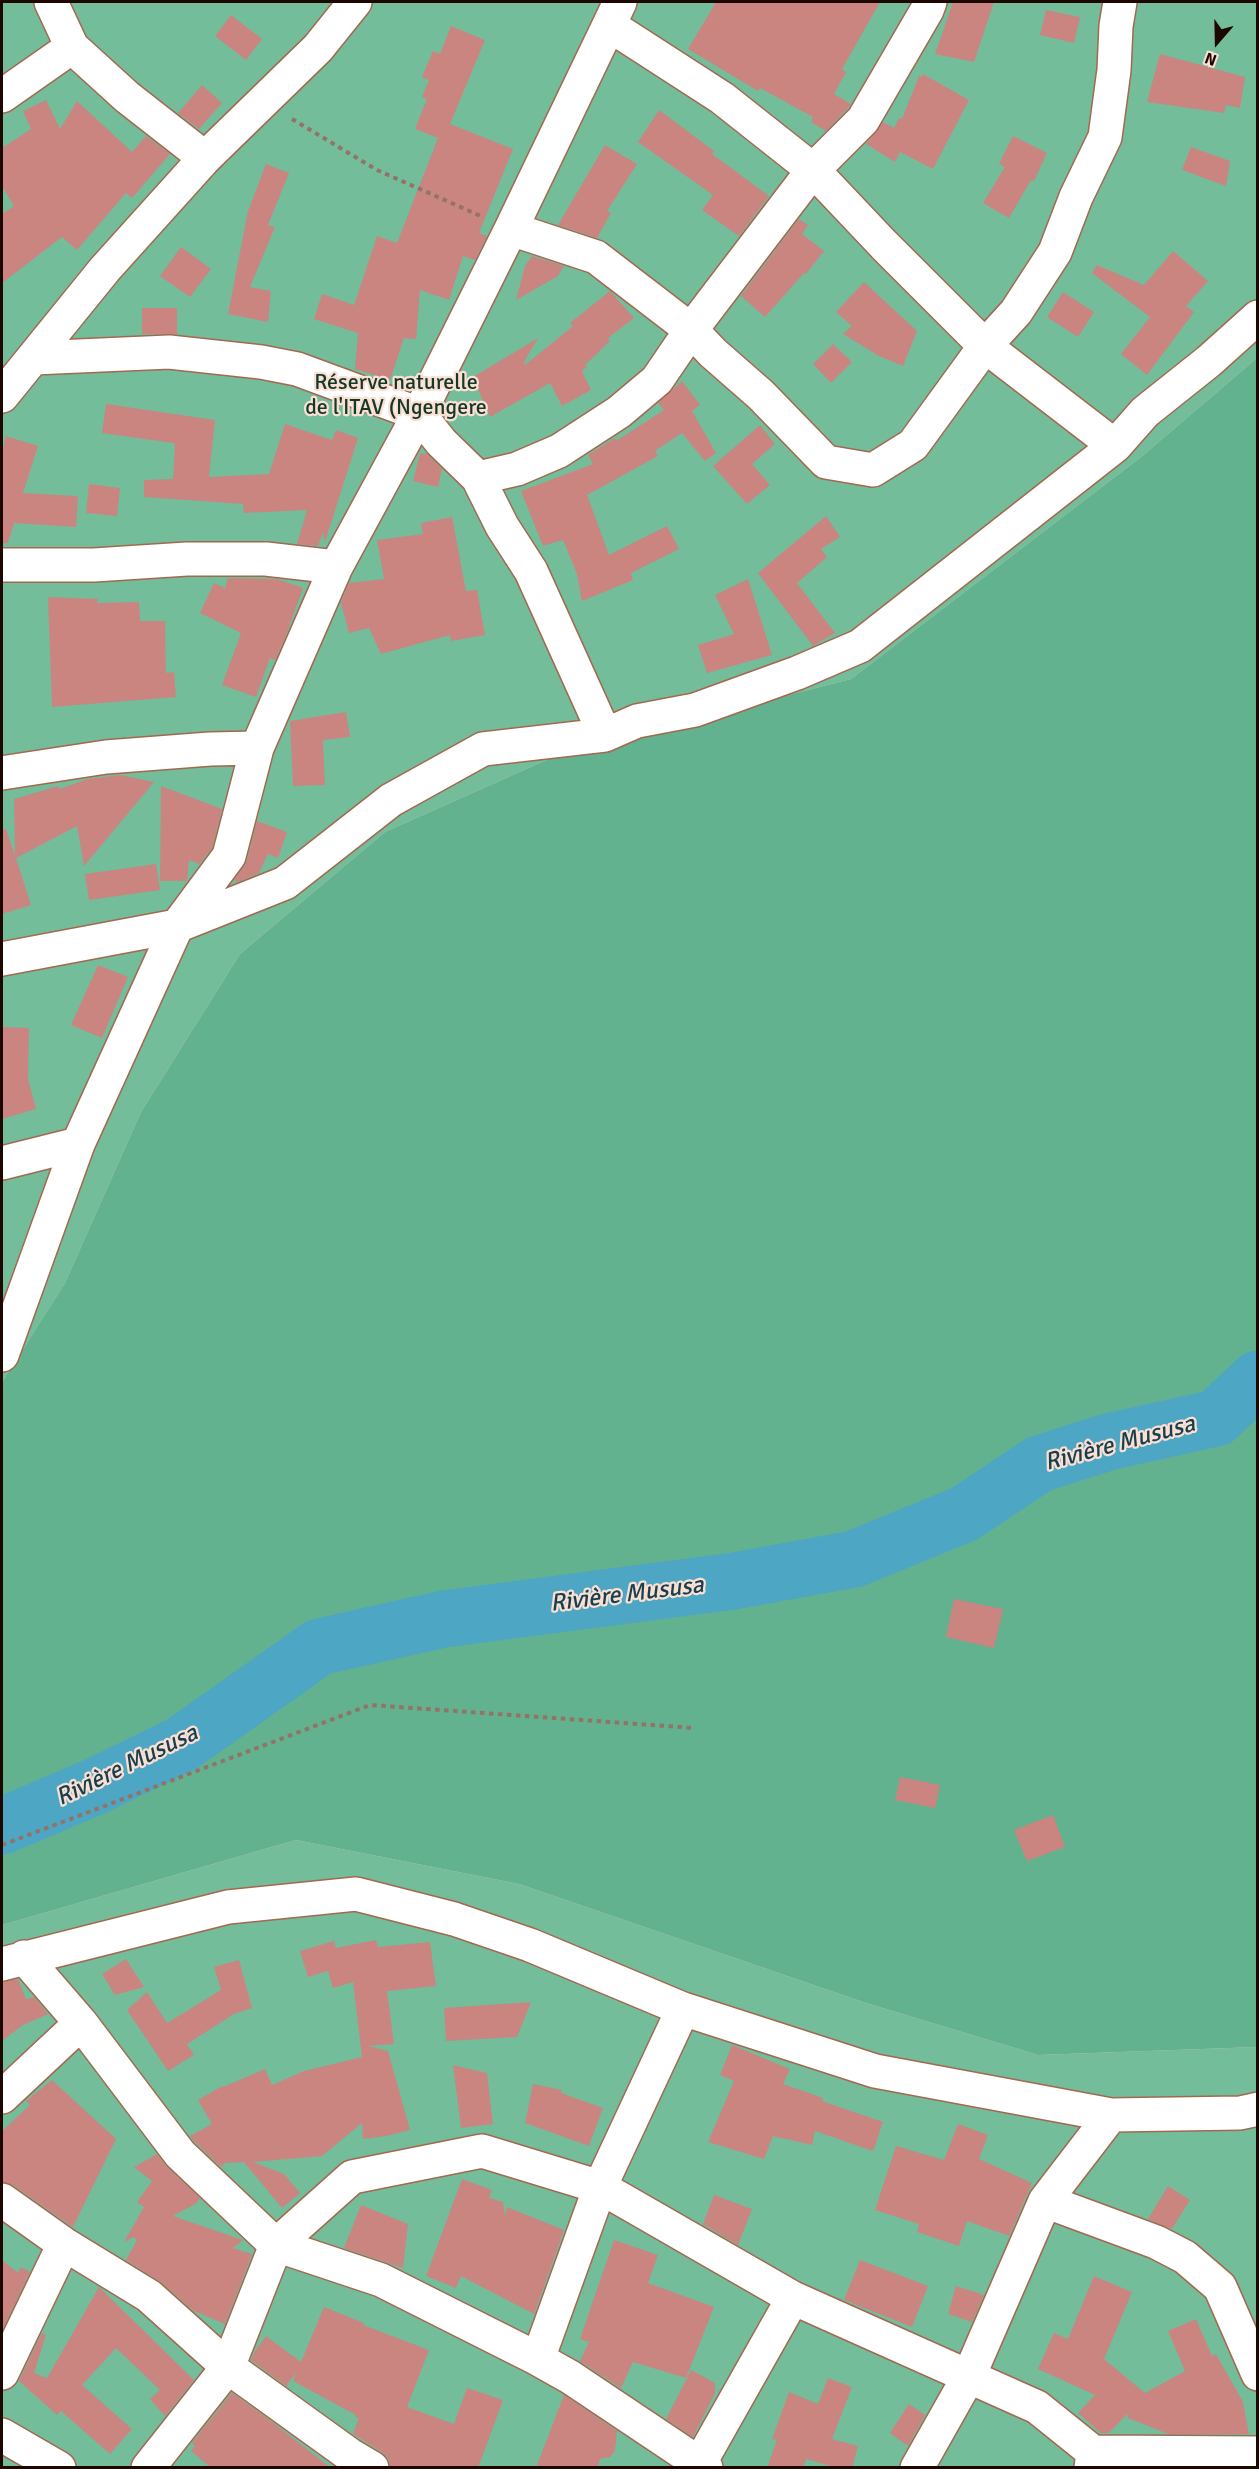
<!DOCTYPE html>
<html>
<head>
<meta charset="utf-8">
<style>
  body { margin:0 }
  #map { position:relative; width:1259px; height:2469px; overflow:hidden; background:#f7cebd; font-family:Signika,sans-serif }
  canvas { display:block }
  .frame { position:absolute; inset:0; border:3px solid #1d0701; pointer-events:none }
  .north { position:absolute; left:1187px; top:12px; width:60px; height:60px; -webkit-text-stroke:4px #fadfd3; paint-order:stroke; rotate:200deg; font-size:16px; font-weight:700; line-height:24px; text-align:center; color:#1d0701 }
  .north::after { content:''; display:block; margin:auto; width:21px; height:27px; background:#1d0701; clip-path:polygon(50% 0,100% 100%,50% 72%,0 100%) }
</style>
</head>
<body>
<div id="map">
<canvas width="1259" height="2469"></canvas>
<div class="frame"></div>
<div class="north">N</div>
</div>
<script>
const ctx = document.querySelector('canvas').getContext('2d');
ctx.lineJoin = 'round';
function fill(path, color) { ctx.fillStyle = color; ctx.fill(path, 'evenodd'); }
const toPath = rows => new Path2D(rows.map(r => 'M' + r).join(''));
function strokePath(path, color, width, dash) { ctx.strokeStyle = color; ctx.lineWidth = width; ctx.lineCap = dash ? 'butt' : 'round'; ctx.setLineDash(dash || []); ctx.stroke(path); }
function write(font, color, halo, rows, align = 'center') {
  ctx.font = font + ' Signika,sans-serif'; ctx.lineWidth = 4.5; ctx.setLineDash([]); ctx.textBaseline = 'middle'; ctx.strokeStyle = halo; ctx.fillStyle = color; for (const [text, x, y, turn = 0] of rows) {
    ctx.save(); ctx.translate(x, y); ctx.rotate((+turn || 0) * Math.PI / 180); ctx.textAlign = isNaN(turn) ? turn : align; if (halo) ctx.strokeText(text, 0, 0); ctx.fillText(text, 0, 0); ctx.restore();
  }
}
const green = toPath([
  [2,2,1257,2,1257,358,1141,457,851,679,562,753,385,832,240,954,141,1112,65,1283,2,1382],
  [296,1840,519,1884,866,2003,1038,2055,1257,2047,1257,2467,2,2468,2,1925]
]);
const forest = toPath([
  [1257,358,1257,2047,1038,2055,866,2003,519,1884,296,1840,2,1925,2,1382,65,1283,141,1112,240,954,385,832,562,753,851,679,1141,457]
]);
const river = toPath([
  [2,1826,96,1786,182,1744,319,1647,444,1619,734,1581,854,1559,964,1514,1039,1464,1108,1442,1216,1418,1258,1379]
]);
const building = toPath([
  [716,2,880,2,842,69,846,72,834,94,851,104,848,108,826,131,811,122,813,117,760,88,758,91,688,49],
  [953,2,994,2,974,62,935,54],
  [1046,10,1080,17,1074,43,1040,35],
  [231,15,262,39,246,60,215,36],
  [451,26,485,40,450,124,513,149,479,233,487,236,475,260,463,256,449,300,420,290,416,339,404,338,390,380,355,369,358,333,314,319,322,294,354,305,377,236,397,243,438,138,415,129,427,99,422,97,429,80,422,77,433,51,440,54],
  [1160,54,1245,77,1240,108,1226,105,1224,113,1147,102],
  [923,74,969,100,933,169,900,152,895,162,866,144,883,122,894,128,899,118,902,119,919,76,922,77],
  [202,85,222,103,199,129,178,113],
  [46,100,60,129,77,101,132,152,146,136,170,154,132,198,126,193,77,250,62,237,2,283,2,214,14,206,2,186,2,148,31,129,23,111],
  [659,110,714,151,712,154,769,196,739,236,702,210,713,195,638,142],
  [1013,136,1047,153,1034,181,1031,180,1009,218,983,203,1005,167,999,164],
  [605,145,637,164,607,211,611,213,597,238,558,225],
  [1191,147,1230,161,1226,186,1182,170],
  [266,164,289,173,268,225,275,227,250,287,271,291,268,322,228,314,248,211],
  [799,219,808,225,802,234,824,251,806,274,804,273,765,317,741,296],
  [181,247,211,269,190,297,160,276],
  [1173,251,1208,281,1186,306,1194,312,1147,375,1121,354,1150,317,1092,273,1097,265,1144,285],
  [532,256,564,266,558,276,516,300,525,266],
  [864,282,917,331,903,366,879,356,843,334,852,326,836,312],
  [610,291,634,318,608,338,610,341,585,365,587,367,582,371,591,390,562,406,550,383,490,417,473,377,538,338,524,362,525,365,573,326,570,323],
  [1063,292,1094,312,1078,337,1047,317],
  [142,308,177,308,177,334,142,334],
  [833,344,852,362,831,383,813,364],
  [682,381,700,405,692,411,716,453,705,461,682,433,655,451,658,456,587,495,609,555,667,526,679,549,631,573,633,580,582,601,577,574,563,540,543,546,521,491,593,464,588,455,615,438,616,441,664,410,658,403],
  [106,404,215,420,209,477,269,474,285,424,332,440,336,430,358,438,325,542,323,533,318,546,297,544,307,510,244,513,243,504,144,497,144,480,173,479,175,445,173,443,102,433],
  [760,425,775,444,752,464,770,485,747,504,713,466],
  [6,436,38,446,23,493,78,496,76,527,14,523,8,543,2,543,2,452],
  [420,453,427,454,442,469,438,487,413,481],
  [89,484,120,488,117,516,86,513],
  [826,516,840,537,821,549,827,557,797,583,835,633,813,646,758,573],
  [452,517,466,591,477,590,485,635,451,641,450,635,381,654,369,628,349,633,341,603,349,583,384,579,377,540,423,534,421,523],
  [228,578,277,579,303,588,285,638,275,660,270,658,256,697,222,685,241,633,200,613,214,583,225,588],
  [748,579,772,655,707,673,698,645,734,634,715,595],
  [48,597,98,599,97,603,139,602,140,621,165,621,166,673,174,672,176,697,52,707],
  [346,712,350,737,323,740,325,785,293,786,290,721],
  [120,775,154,782,84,866,77,826,16,858,31,905,2,914,2,830,6,829,15,856,14,799,58,786,59,789,88,779],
  [161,786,222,809,212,848,199,864,189,860,187,881,160,881],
  [257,821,287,832,278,858,268,854,259,873,238,882,234,880,247,861],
  [156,864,160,890,89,900,85,874],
  [98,965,128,977,102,1038,71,1025],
  [2,1027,29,1028,28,1079,36,1109,2,1119],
  [954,1599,1003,1609,994,1648,946,1637],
  [900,1777,940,1785,935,1808,895,1800],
  [1053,1815,1065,1847,1027,1861,1014,1830],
  [376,1940,378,1947,430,1942,436,1986,387,1991,394,2044,368,2046,388,2051,410,2130,386,2136,363,2139,362,2123,322,2156,253,2162,284,2174,300,2193,282,2208,244,2162,225,2163,221,2167,194,2141,190,2136,212,2124,198,2100,222,2086,223,2087,265,2069,272,2085,304,2071,362,2057,353,1982,333,1988,328,1971,308,1977,300,1951,334,1941,336,1948],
  [126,1959,144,1987,115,1995,102,1974],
  [239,1960,252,2008,234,2014,187,2044,194,2055,168,2071,127,2010,147,1992,167,2023,221,1990,214,1967],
  [18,1979,26,1999,34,1997,48,2014,23,2025,2,2041,2,1982],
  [531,2002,517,2037,446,2041,444,2008],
  [732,2045,790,2069,783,2084,823,2098,822,2101,883,2122,873,2151,815,2131,812,2145,773,2136,764,2159,708,2142,734,2081,720,2075],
  [453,2065,487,2073,493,2124,461,2128],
  [52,2080,116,2139,73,2227,13,2185,2,2182,2,2131,30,2105,26,2101],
  [533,2084,562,2090,561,2093,603,2108,589,2146,525,2123],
  [958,2124,988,2135,979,2159,1032,2183,1009,2236,967,2221,959,2246,917,2232,919,2224,875,2210,896,2146,944,2160],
  [157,2154,167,2167,200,2198,197,2203,173,2216,243,2240,233,2248,252,2254,225,2324,194,2311,161,2282,126,2260,137,2240,133,2237,124,2242,144,2207,137,2202,152,2181,134,2167],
  [462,2179,492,2190,489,2198,503,2202,505,2216,507,2207,564,2230,534,2314,461,2276,456,2288,426,2276],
  [1168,2186,1190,2200,1172,2229,1148,2219],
  [714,2195,752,2209,738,2245,703,2224],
  [361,2205,408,2224,403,2268,344,2248],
  [614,2240,658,2255,648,2283,714,2307,686,2378,633,2362,621,2388,580,2361,589,2342,580,2339],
  [2,2260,18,2273,21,2267,30,2272,2,2331],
  [860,2260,928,2286,912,2327,844,2300],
  [1094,2276,1132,2292,1104,2359,1145,2393,1185,2371,1168,2331,1196,2319,1212,2356,1216,2354,1243,2402,1249,2434,1168,2434,1128,2418,1127,2414,1109,2433,1101,2433,1078,2413,1095,2395,1038,2369,1054,2333,1068,2339],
  [956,2286,984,2295,972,2322,948,2314],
  [99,2287,194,2380,165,2416,150,2399,160,2390,116,2348,82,2385,132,2429,110,2454,61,2411,57,2415,19,2381,42,2333,46,2335,34,2373,47,2378],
  [324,2307,364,2323,363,2325,429,2350,407,2407,454,2424,467,2388,503,2400,478,2468,391,2468,388,2458,382,2452,353,2434,359,2418,355,2417,356,2415,293,2381,296,2373,286,2386,251,2360,255,2351,266,2336,301,2362],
  [691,2370,715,2383,715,2393,693,2437,666,2419],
  [828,2378,852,2387,832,2439,858,2446,852,2468,837,2468,806,2459,803,2468,767,2468,777,2440,772,2439,789,2392,818,2404],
  [232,2393,263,2415,331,2468,211,2468,191,2451,195,2446,192,2443],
  [564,2395,617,2431,615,2451,610,2457,600,2459,597,2468,536,2468],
  [909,2404,925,2415,908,2446,890,2433]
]);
const path = toPath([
  [292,119,377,170,483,217],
  [2,1845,370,1705,695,1728]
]);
const minor = toPath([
  [51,2,72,47,127,97,205,158],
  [609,25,722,98,813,170,884,245,985,346,1115,446],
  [2,96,72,47],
  [511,229,596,257,691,330,713,353,761,395,826,462,873,470,913,445,985,346,1016,312,1055,252,1076,197,1105,137,1114,70,1116,26,1120,2],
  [34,358,169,352,261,362,297,369,419,414,441,442,478,478,502,526,531,571,605,735],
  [2,396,105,269,205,158,318,48,355,2],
  [478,478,517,469,559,451,619,412,657,380,691,330,813,170,863,120,927,10,930,2],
  [2,565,94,565,187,559,266,559,336,567],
  [2,773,106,757,210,749,257,748],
  [2,959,177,926,285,883,391,800,483,749,605,735,637,721,695,710,797,673,860,646,1115,446,1145,412,1209,361,1258,317],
  [2,1163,78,1144],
  [2,1355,78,1144,177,926,229,856,257,748,336,567,419,414,511,229,620,2],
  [24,1957,81,2023,180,2154,276,2245,381,2280,538,2359,570,2377,706,2468],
  [2,1964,228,1907,356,1894,454,1919,530,1945,683,2009,875,2071,1111,2115,1240,2113,1258,2109],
  [2,2097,81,2023],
  [2,2200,64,2244,149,2296,228,2367,350,2455,372,2468],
  [1045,2201,1156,2242,1185,2257,1220,2287,1258,2374],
  [538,2359,600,2187,683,2009],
  [2,2373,64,2244],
  [2,2435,59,2468],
  [1093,2452,1258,2453],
  [148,2468,228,2367,276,2245,352,2177,482,2151,600,2187,793,2298,1037,2407,1093,2452,1091,2468],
  [697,2468,793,2298],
  [917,2468,969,2376,1045,2201,1111,2115]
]);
const parkNames = [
  ["Réserve naturelle",396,383],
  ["de l'ITAV (Ngengere",396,408]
];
const waterNames = [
  ["Rivière Mususa",1120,1444,-15],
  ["Rivière Mususa",627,1595,-7],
  ["Rivière Mususa",127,1766,-26]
];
fill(green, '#73bd9b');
fill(forest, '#62b28f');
strokePath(river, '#4da6c4', 57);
fill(building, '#ca8581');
strokePath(minor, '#a4684f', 36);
strokePath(path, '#937367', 4, [4.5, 4.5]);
strokePath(minor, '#fff', 33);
write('22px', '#133728', '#fadfd3', parkNames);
write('italic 24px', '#173f4d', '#fadfd3', waterNames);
</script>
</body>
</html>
